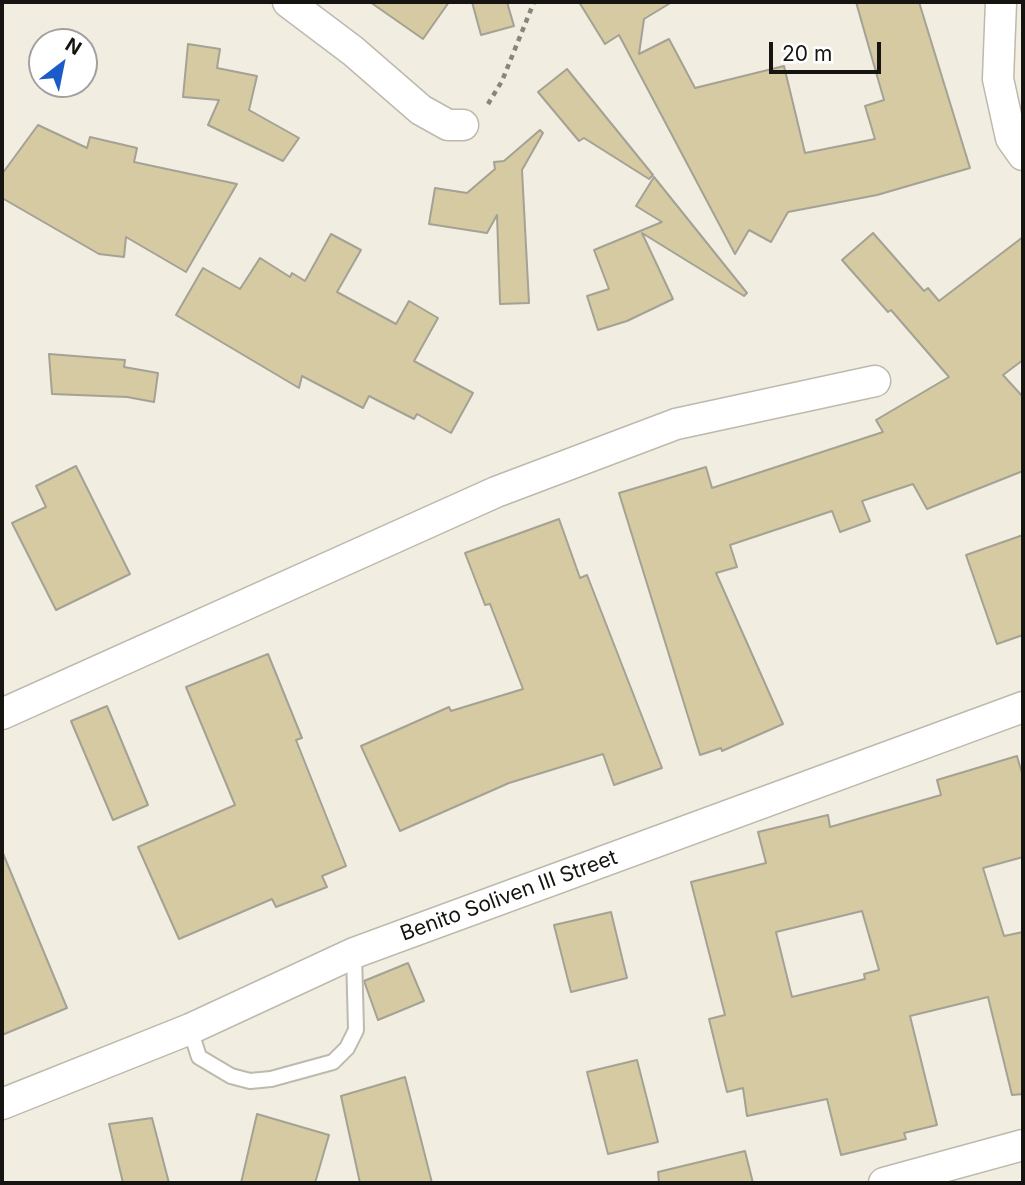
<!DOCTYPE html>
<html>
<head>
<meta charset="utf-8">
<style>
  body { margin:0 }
  #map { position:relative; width:1025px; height:1185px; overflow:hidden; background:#f1ede0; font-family:Inter,sans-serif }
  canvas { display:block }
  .frame { position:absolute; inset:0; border:4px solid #161410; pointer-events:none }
  .north { position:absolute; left:28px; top:28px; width:70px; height:70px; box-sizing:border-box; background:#fff; border:2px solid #a2a19f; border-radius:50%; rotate:32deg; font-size:19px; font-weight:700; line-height:28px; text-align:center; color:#161410 }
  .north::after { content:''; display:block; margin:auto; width:24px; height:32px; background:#1b5bc7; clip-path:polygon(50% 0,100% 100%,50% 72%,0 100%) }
  .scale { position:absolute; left:769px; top:42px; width:112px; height:32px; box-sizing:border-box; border:4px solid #161410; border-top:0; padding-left:9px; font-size:21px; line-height:24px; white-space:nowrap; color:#161410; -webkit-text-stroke:5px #fff; paint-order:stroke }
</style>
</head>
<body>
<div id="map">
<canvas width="1025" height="1185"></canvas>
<div class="frame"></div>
<div class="north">N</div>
<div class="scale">20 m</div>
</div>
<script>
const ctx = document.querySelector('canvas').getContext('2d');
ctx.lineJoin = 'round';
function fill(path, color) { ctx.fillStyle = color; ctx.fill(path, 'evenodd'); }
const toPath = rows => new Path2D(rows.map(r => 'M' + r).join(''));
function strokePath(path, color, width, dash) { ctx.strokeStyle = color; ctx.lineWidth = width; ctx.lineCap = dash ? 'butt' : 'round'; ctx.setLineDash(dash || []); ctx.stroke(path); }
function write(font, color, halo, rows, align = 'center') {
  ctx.font = font + ' Inter,sans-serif'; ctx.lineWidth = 6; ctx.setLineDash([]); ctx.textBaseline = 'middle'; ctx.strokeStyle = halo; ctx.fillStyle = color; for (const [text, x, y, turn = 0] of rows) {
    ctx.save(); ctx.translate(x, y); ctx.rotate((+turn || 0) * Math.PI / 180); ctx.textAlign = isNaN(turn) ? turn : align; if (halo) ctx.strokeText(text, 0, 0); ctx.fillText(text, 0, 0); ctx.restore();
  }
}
const building = toPath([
  [370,2,449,2,423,39,370,2],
  [472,2,507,2,514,26,481,35,472,2],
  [579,2,672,2,644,19,639,54,669,39,695,88,784,66,805,153,875,139,865,106,884,100,856,2,919,2,970,168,877,195,788,212,771,242,749,230,735,254,619,35,605,44,579,2],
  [188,44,220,49,217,68,257,76,249,110,299,138,283,161,208,125,219,100,183,97,188,44],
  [567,69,653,175,649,179,584,138,579,141,538,92,567,69],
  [38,125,87,148,90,137,137,148,134,162,237,184,186,272,126,237,124,257,99,254,2,198,2,174,38,125],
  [540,130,543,133,522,170,529,303,500,304,497,215,487,233,429,224,435,188,467,193,495,169,494,162,504,161,540,130],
  [654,177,747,293,744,296,642,233,673,299,627,321,598,330,587,296,609,289,594,250,662,222,636,206,654,177],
  [873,233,924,291,928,288,939,301,1023,237,1023,360,1003,375,1023,397,1023,471,927,509,913,484,862,501,870,521,840,532,832,511,730,545,737,567,716,573,783,724,722,751,721,748,700,755,619,493,706,467,712,488,883,432,876,420,949,377,891,310,888,312,842,260,873,233],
  [331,234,361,250,337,292,396,324,409,301,438,318,414,361,473,393,451,433,417,414,414,419,369,396,363,408,302,376,299,388,176,315,203,268,240,289,260,258,290,277,292,273,305,281,331,234],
  [49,354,125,360,124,367,158,373,154,402,127,397,52,394,49,354],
  [76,466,130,574,56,610,12,523,46,507,36,486,76,466],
  [559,519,580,578,587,575,662,768,614,785,603,754,509,783,400,831,361,746,449,707,451,711,523,689,490,604,485,605,465,553,559,519],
  [1023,535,1023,635,997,644,966,555,1023,535],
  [268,654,302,738,296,740,346,866,322,876,327,887,276,907,272,899,179,939,138,847,235,805,186,687,268,654],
  [107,706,148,805,113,820,71,721,107,706],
  [1017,756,1023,777,1023,857,983,868,1004,936,1023,932,1023,1094,1012,1095,988,997,910,1016,937,1125,904,1133,906,1139,841,1155,827,1099,747,1116,743,1088,727,1092,709,1019,725,1015,691,882,766,863,758,832,828,815,830,827,941,795,937,780,1017,756],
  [862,911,879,970,864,974,865,979,792,997,776,932,862,911],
  [2,851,67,1008,2,1035,2,851],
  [611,912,627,978,571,992,554,925,611,912],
  [408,963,424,1001,378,1020,364,981,408,963],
  [637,1060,658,1142,608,1154,587,1072,637,1060],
  [405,1077,432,1183,360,1183,341,1096,405,1077],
  [257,1114,329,1135,315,1183,241,1183,257,1114],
  [152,1118,169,1183,123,1183,109,1124,152,1118],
  [745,1151,753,1183,659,1183,658,1172,745,1151]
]);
const path = toPath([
  [488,104,502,81,534,2]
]);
const service = toPath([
  [190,1029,199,1057,231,1076,250,1081,271,1079,333,1062,347,1048,356,1030,354,953]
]);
const minor = toPath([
  [288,2,353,51,421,110,448,125,463,125],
  [1001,2,998,79,1011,138,1023,155],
  [2,714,496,492,676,424,875,381],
  [2,1104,190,1029,354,953,1023,707],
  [884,1183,1023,1145]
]);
const streetNames = [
  ["Benito Soliven Ⅲ Street",509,896,-20]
];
fill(building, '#d5caa1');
strokePath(building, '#a4a195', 2);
strokePath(service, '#bdb9ad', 18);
strokePath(minor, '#bdb9ad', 33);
strokePath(path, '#88857d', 4.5, [5, 5]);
strokePath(service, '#fff', 14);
strokePath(minor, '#fff', 30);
write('21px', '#161410', '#fff', streetNames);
</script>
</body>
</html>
